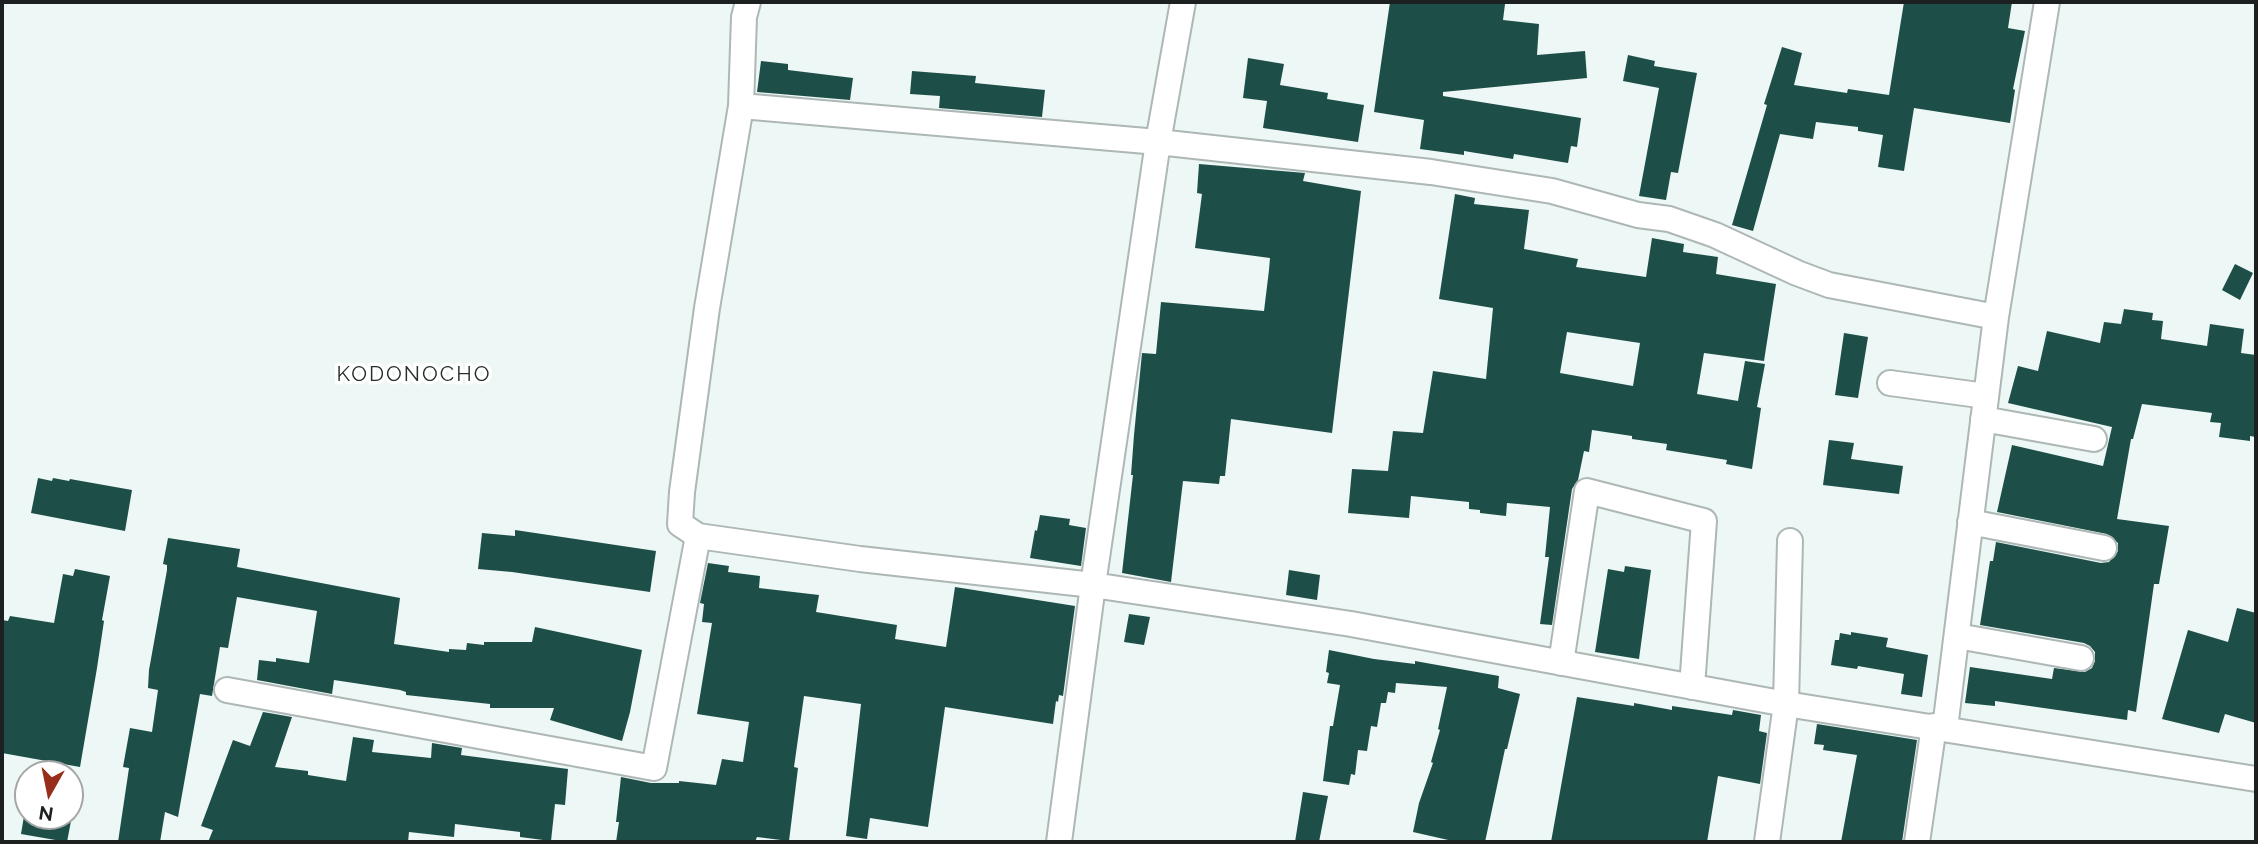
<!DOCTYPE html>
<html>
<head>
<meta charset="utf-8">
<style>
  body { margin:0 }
  #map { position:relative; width:2258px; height:844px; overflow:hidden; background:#edf7f5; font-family:Raleway,sans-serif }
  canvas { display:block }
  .frame { position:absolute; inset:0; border:4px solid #1d2020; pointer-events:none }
  .north { position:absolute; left:14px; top:760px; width:70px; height:70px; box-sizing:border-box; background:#fff; border:2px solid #a5a6a6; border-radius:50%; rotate:189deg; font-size:19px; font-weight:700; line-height:28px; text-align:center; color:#1d2020 }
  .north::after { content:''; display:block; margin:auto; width:24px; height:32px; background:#972e1b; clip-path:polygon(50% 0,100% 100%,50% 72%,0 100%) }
</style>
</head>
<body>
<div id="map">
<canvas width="2258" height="844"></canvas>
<div class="frame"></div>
<div class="north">N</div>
</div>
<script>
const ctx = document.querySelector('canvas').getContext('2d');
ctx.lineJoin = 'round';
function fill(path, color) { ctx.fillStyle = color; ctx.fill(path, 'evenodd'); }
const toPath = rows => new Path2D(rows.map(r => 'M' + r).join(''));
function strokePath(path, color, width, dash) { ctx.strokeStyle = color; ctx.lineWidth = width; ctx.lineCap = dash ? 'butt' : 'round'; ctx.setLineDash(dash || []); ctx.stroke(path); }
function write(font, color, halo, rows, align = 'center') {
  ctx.font = font + ' Raleway,sans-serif'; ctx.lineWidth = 7; ctx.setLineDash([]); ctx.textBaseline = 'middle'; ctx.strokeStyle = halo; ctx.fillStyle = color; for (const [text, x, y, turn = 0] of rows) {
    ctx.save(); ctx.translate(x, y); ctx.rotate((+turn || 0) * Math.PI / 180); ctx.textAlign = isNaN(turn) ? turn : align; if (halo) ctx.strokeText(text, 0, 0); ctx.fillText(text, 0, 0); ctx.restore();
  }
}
const building = toPath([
  [1390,2,1505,4,1503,20,1539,24,1537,55,1585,51,1587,78,1443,92,1443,96,1581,118,1577,147,1571,146,1568,163,1514,154,1513,159,1464,151,1464,155,1420,149,1424,120,1374,112],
  [1904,2,2012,2,2008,28,2025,31,2013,89,2015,90,2010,123,1914,108,1904,171,1878,167,1883,135,1858,131,1858,127,1816,122,1813,139,1780,134,1753,231,1732,225,1767,105,1764,104,1782,47,1802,53,1794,85,1847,93,1848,89,1889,95],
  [1628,55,1655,61,1654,66,1697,73,1678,173,1671,172,1666,200,1639,196,1659,88,1623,81],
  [1248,58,1284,64,1280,85,1328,93,1327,99,1364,105,1358,142,1263,128,1267,101,1243,98],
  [761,61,788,64,788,70,853,78,850,100,757,92],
  [912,71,976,76,975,83,1045,90,1042,117,939,108,940,96,910,94],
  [1199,164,1305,173,1303,181,1361,191,1332,433,1231,419,1225,476,1220,476,1219,484,1183,481,1171,582,1122,573,1133,475,1131,475,1134,435,1142,353,1156,354,1161,302,1264,311,1269,270,1270,258,1195,248,1202,194,1197,193],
  [1455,194,1475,198,1474,204,1529,210,1524,249,1578,259,1576,267,1646,277,1652,238,1684,244,1683,252,1718,257,1716,274,1776,284,1764,361,1704,353,1697,394,1738,401,1745,361,1765,364,1757,407,1761,408,1752,469,1726,464,1727,460,1666,450,1667,444,1632,439,1632,436,1592,430,1589,452,1584,451,1578,480,1572,489,1552,625,1540,624,1549,557,1545,557,1550,507,1507,503,1506,516,1480,513,1480,510,1469,509,1469,502,1411,496,1409,518,1348,513,1352,469,1388,471,1393,431,1423,433,1433,371,1486,379,1493,308,1439,299],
  [1567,332,1640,343,1633,386,1560,373],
  [2235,264,2253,273,2240,300,2222,290],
  [2124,309,2153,313,2152,320,2163,321,2161,339,2207,346,2210,324,2244,329,2241,353,2256,355,2256,437,2250,436,2250,441,2219,437,2221,423,2210,422,2212,413,2142,404,2133,439,2131,439,2117,519,2169,526,2159,584,2154,584,2136,712,2128,710,2127,720,1995,701,1995,706,1965,703,1970,667,2052,679,2054,668,2085,672,2092,668,2095,661,2095,652,2090,646,2084,643,1980,625,1990,561,1993,561,1996,542,2101,563,2109,562,2118,551,2118,543,2107,534,1997,512,2012,445,2103,466,2112,427,2008,403,2018,366,2038,371,2047,331,2100,343,2104,322,2121,324],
  [1844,333,1868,337,1858,398,1835,395],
  [1829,440,1854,443,1851,459,1903,466,1899,494,1823,485],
  [38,478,52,481,53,478,69,481,70,479,132,490,125,531,31,513],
  [1040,515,1070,519,1069,525,1086,528,1081,566,1030,558,1035,530,1037,531],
  [515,530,656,551,650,592,512,572,478,569,482,533,515,536],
  [168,538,240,549,237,567,400,598,394,644,449,652,449,649,466,650,467,643,484,645,484,642,532,642,535,627,642,650,630,712,622,741,550,720,554,708,490,708,490,704,406,695,406,692,400,690,334,680,332,694,257,680,259,660,276,662,276,658,309,663,317,611,237,597,228,648,220,647,212,696,200,694,178,817,165,812,160,842,118,842,129,768,123,767,130,728,152,732,158,690,148,688,149,670,167,570,167,565,163,564],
  [708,563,729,566,728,572,760,576,759,588,819,595,816,612,897,625,895,639,946,647,955,587,1075,606,1063,696,1059,695,1058,702,1056,701,1053,724,945,707,928,827,870,818,867,839,846,836,861,704,804,696,794,767,798,768,789,841,757,837,755,842,616,842,619,822,616,822,621,777,651,783,679,783,679,781,716,785,722,759,743,762,749,722,697,714,712,623,702,622,704,604,700,603],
  [1625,566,1651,570,1639,659,1595,652,1608,569,1624,572],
  [75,569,110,576,102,620,104,621,97,668,80,767,2,753,2,620,8,621,10,616,54,623,63,574,73,576],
  [1289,570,1320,575,1317,600,1286,595],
  [2237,608,2256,613,2256,723,2225,714,2219,733,2162,719,2188,630,2228,642],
  [1129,614,1150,617,1144,645,1124,642],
  [1851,632,1888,638,1886,647,1928,655,1922,697,1901,694,1904,674,1858,666,1857,669,1831,665,1835,640,1839,640,1840,633,1851,635],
  [1329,650,1374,659,1415,664,1415,661,1499,676,1498,688,1520,694,1507,749,1505,749,1485,842,1457,842,1413,832,1419,803,1433,763,1431,762,1440,730,1438,729,1447,687,1396,683,1395,693,1388,692,1386,703,1381,703,1377,727,1371,726,1367,751,1358,750,1355,775,1351,774,1349,785,1323,781,1330,726,1333,726,1340,685,1327,683,1329,673,1326,672],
  [1577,697,1634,706,1634,703,1672,710,1672,706,1732,715,1733,710,1761,715,1759,731,1767,733,1760,784,1718,776,1707,842,1551,842],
  [263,712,292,717,275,767,308,771,308,775,346,781,353,737,374,740,372,752,431,758,432,743,462,748,461,755,568,769,565,805,555,804,551,841,520,837,520,832,455,824,454,837,409,832,408,842,208,842,213,830,201,826,233,740,250,746],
  [1817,724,1917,740,1902,842,1841,842,1857,755,1823,750,1824,745,1814,744],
  [1303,792,1328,796,1319,842,1295,842],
  [24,816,44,816,71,821,67,842,21,834]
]);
const minor = toPath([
  [748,2,744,17,741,106,707,308,682,492,680,524,698,536,860,559,1093,585,1351,624,1786,704,2256,779],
  [741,106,1158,142,1431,172,1552,191,1638,215,1669,219,1715,235,1797,273,1829,285,1996,317],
  [1890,383,1986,396],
  [1983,419,2094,439],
  [1970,522,2104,548],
  [1957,636,2081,658],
  [1561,663,1587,491,1704,521,1692,687],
  [227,690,654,768,698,536],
  [1945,728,1996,317,2047,2],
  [1059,842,1093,585,1158,142,1183,2],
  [1767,842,1786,704,1790,541],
  [1917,842,1934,726]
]);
const neighbourhoodNames = [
  ["KODONOCHO",414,375]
];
fill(building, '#1d4f48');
strokePath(minor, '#adb7b5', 28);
strokePath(minor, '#fff', 24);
ctx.letterSpacing = '2px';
write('21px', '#272e2d', '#fff', neighbourhoodNames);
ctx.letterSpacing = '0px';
</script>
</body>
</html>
